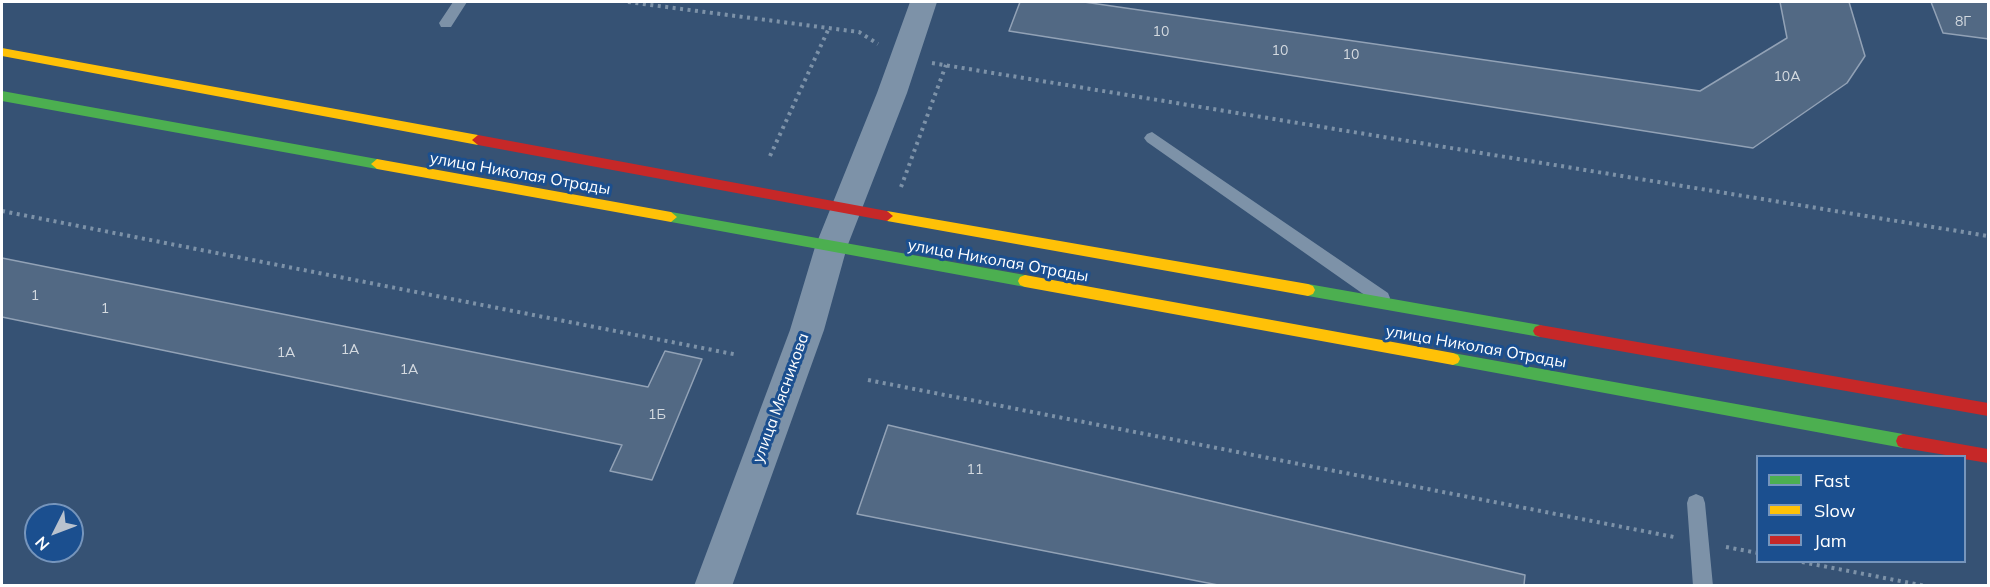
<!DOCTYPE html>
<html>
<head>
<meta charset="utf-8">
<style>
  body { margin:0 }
  #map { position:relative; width:1990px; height:587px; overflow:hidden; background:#365274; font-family:Mulish,sans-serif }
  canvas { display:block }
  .frame { position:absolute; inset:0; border:3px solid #fff; pointer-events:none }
  .legend { position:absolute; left:1756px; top:455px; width:210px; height:108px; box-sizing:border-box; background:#1b4f8f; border:2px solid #7695bc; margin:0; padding:8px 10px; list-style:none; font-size:18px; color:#fff }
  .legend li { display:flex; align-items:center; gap:12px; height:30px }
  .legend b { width:30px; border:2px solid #7695bc }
  .north { position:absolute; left:24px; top:503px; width:60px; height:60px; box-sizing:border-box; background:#1b4f8f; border:2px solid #7695bc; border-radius:50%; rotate:228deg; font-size:16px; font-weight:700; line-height:24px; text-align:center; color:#fff }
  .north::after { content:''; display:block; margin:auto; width:21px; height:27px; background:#b9c2ce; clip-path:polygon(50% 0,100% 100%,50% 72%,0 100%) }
</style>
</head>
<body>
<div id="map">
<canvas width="1990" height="587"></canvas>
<div class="frame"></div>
<ul class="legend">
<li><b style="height:8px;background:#4caf50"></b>Fast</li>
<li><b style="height:8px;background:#ffc107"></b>Slow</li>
<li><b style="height:8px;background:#c62828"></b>Jam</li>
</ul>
<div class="north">N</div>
</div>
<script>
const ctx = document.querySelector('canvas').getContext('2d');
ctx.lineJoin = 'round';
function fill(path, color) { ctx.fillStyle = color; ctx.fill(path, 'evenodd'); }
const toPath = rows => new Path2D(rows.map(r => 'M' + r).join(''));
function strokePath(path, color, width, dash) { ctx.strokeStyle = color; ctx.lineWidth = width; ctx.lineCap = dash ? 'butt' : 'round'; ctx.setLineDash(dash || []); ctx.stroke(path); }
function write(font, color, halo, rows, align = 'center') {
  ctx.font = font + ' Mulish,sans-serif'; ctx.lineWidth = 6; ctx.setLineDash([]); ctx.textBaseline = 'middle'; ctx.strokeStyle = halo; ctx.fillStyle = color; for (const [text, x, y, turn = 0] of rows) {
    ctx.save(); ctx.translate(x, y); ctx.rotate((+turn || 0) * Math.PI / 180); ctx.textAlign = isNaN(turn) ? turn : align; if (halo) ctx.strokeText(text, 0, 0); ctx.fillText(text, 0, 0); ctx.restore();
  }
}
const building = toPath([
  [1020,2,1084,2,1700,91,1787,38,1780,2,1849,2,1865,56,1847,83,1753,148,1009,31,1020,2],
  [1931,2,1989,2,1989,39,1943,33,1931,2],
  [2,258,648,387,665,351,702,359,652,480,610,471,622,445,2,317,2,258],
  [888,425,1525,575,1524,585,1218,585,857,514,888,425]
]);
const path = toPath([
  [628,2,859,32,878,44],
  [932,63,1988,236],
  [770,156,829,28],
  [901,187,946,65],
  [2,211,738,355],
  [868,380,1674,537],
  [1726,547,1758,553],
  [1802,562,1926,586]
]);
const lane = toPath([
  [453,2,467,2,451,27,441,27,439,23,453,2],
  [1152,132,1388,293,1390,298,1388,303,1382,305,1376,303,1147,142,1144,138,1147,134,1152,132],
  [1696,494,1703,497,1705,503,1713,586,1693,586,1687,503,1689,497,1696,494]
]);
const street = toPath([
  [910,2,937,2,907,93,847,247,824,330,732,586,694,586,790,330,815,247,877,93,910,2]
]);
const fast = toPath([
  [2,91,377,159,383,164,377,169,2,101,2,91],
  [671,212,1025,275,1030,277,1032,281,1030,285,1025,287,671,222,665,217,671,212],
  [1308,284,1540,325,1545,327,1547,331,1545,335,1540,337,1308,296,1303,294,1301,290,1303,286,1308,284],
  [1453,353,1903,434,1908,436,1910,441,1908,446,1903,448,1453,365,1448,363,1446,359,1448,355,1453,353]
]);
const slow = toPath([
  [2,48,478,135,484,140,478,145,2,56,2,48],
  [377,159,671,212,677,217,671,222,377,169,371,164,377,159],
  [887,211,1308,284,1313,286,1315,290,1313,294,1308,296,887,221,881,216,887,211],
  [1025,275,1453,353,1458,355,1460,359,1458,363,1453,365,1025,287,1020,285,1018,281,1020,277,1025,275]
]);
const jam = toPath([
  [478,135,887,211,893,216,887,221,478,145,472,140,478,135],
  [1540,325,1988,403,1988,416,1540,337,1535,335,1533,331,1535,327,1540,325],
  [1903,434,1988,449,1988,463,1964,459,1964,456,1952,456,1903,448,1898,446,1896,441,1898,436,1903,434]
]);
const numberNames = [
  ["8Г",1963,22],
  ["10",1161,32],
  ["10",1280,51],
  ["10",1351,55],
  ["10А",1787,77],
  ["1",35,296],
  ["1",105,309],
  ["1А",350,350],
  ["1А",286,353],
  ["1А",409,370],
  ["1Б",657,415],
  ["11",975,470]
];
const streetNames = [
  ["улица Николая Отрады",520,174,10],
  ["улица Николая Отрады",998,261,10],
  ["улица Николая Отрады",1476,347,10],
  ["улица Мясникова",781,398,-70]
];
fill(building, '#526984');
strokePath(building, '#92a2b6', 1.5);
strokePath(path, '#7d92a8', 4, [3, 4.5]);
fill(lane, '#7d92a8');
fill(street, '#7d92a8');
fill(fast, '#4caf50');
fill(slow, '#ffc107');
fill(jam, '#c62828');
write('14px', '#d4dae0', null, numberNames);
write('16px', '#fff', '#1b4f8f', streetNames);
</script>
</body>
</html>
